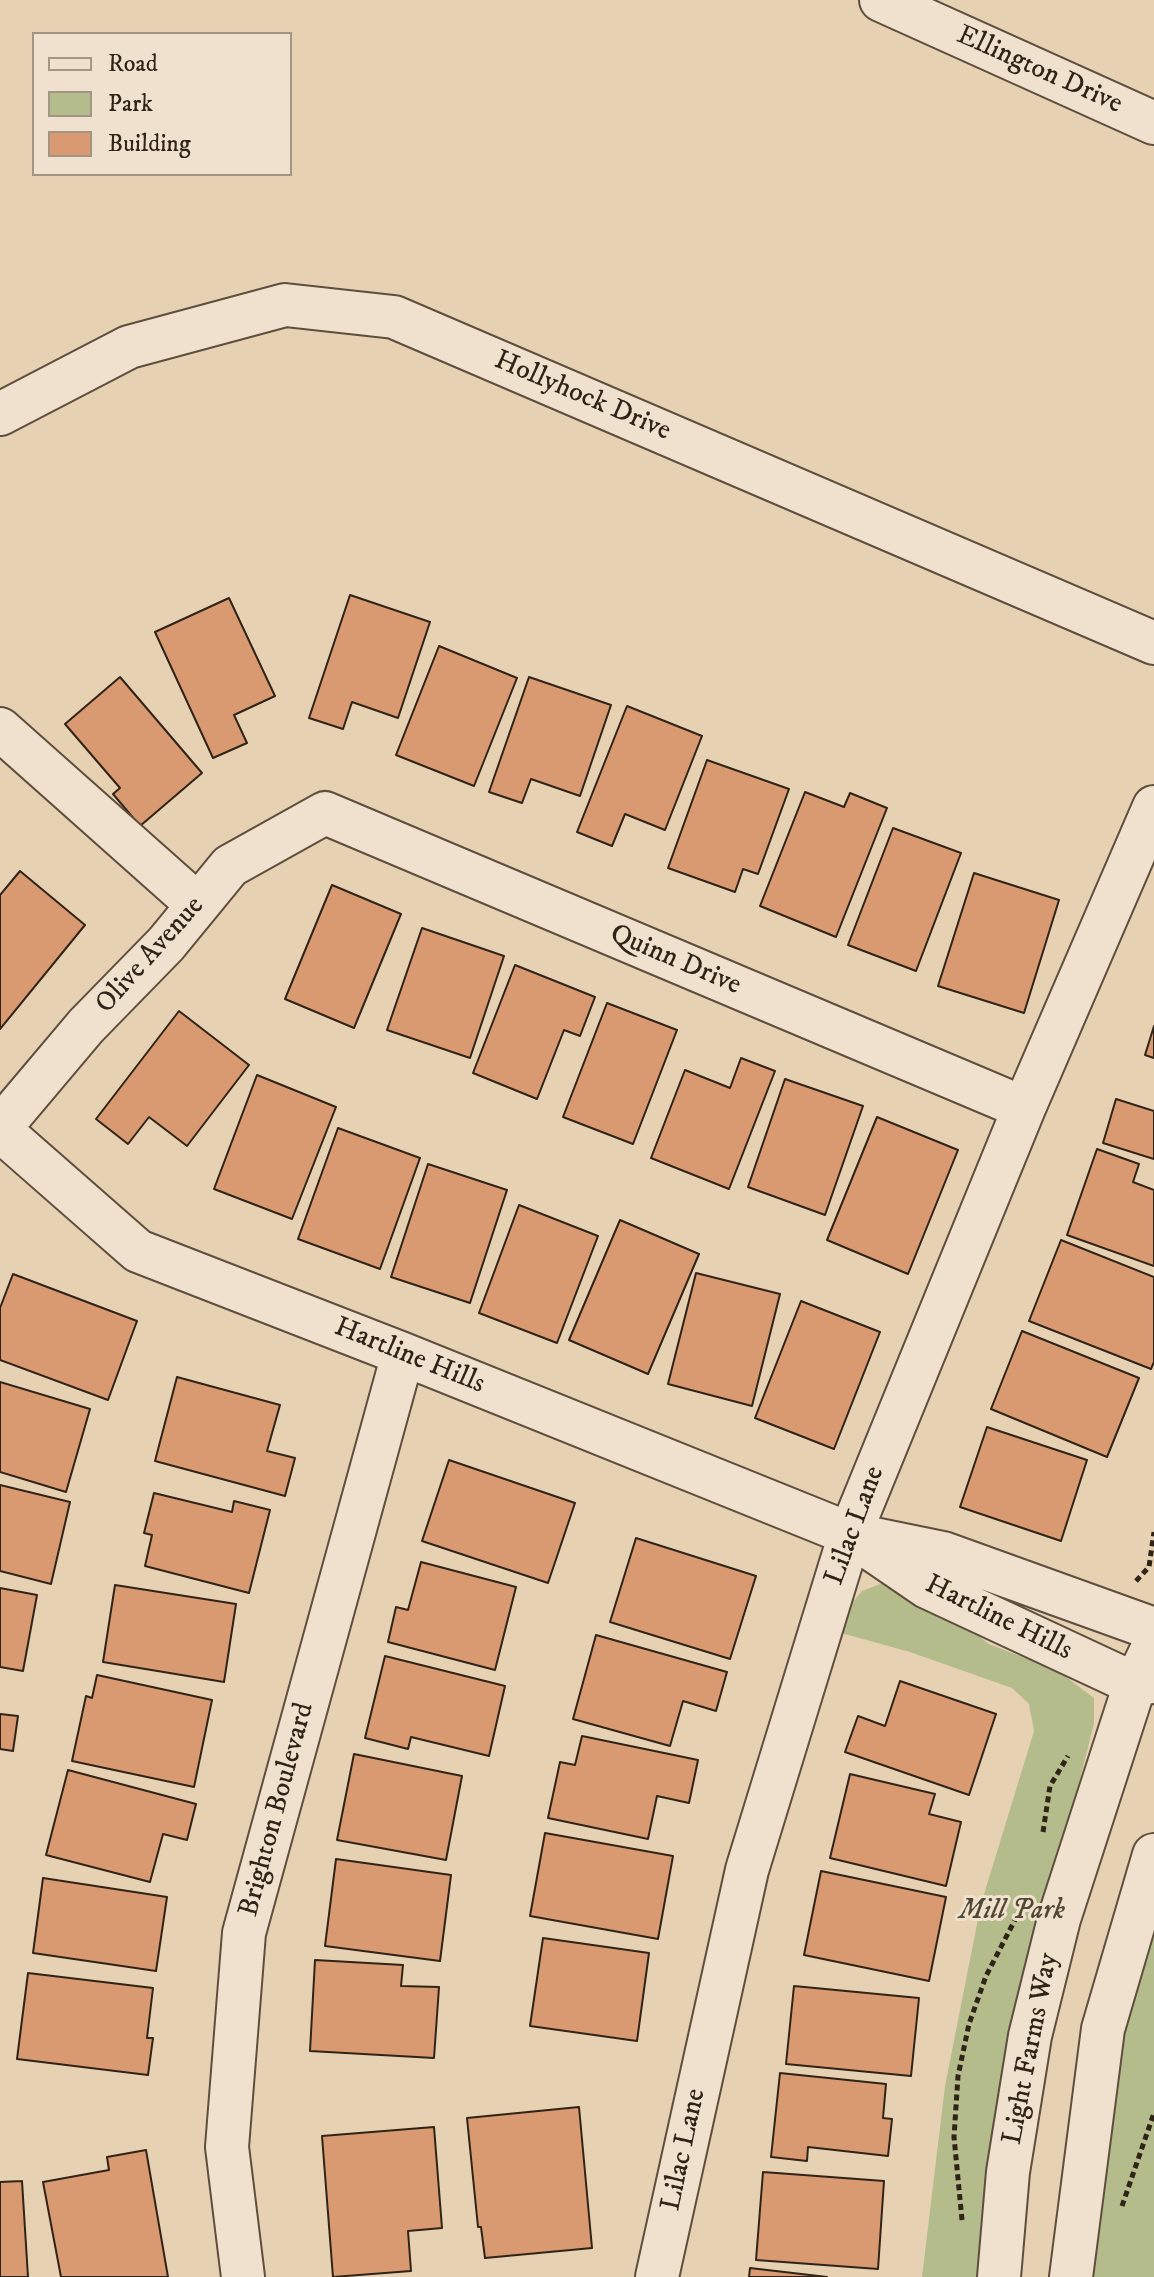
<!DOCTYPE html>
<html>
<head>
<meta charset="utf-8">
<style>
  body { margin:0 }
  #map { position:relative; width:1154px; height:2277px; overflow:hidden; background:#e7d1b3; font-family:"IM FELL DW Pica",serif }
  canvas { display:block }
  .legend { position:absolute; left:32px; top:32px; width:260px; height:144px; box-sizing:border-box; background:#efe1ce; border:2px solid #a39585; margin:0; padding:10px 14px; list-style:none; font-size:24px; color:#302317 }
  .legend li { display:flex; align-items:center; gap:16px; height:40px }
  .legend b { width:40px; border:2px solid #a39585 }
</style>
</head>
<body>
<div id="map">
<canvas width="1154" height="2277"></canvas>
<ul class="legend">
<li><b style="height:10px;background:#efe1ce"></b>Road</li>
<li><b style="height:22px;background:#b5bc8c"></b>Park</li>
<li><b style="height:22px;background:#d99a72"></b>Building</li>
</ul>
</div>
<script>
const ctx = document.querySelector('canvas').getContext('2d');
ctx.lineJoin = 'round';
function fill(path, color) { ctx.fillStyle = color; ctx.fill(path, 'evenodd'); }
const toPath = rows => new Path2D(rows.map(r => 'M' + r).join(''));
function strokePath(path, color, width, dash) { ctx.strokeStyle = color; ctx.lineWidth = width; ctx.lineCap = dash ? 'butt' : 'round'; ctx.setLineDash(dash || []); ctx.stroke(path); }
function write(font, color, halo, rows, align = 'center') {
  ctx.font = font + ' "IM FELL DW Pica",serif'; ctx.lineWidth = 6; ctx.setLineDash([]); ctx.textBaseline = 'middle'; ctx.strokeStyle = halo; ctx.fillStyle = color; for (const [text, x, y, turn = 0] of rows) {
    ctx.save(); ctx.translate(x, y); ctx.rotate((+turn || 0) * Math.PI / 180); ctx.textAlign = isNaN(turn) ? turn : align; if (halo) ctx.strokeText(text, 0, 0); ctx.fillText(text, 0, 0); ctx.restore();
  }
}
const green = toPath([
  [883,1583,900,1583,952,1616,989,1644,1058,1671,1094,1698,1094,1723,1087,1751,1016,2031,982,2277,922,2277,945,2086,981,1904,1034,1731,1029,1704,1012,1688,910,1652,841,1633,851,1604,862,1591],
  [1154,1909,1154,2277,1089,2277,1117,2061]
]);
const building = toPath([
  [350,595,430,622,398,718,352,702,343,729,309,718,350,595],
  [229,598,275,696,234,715,247,743,213,758,155,632,229,598],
  [439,646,517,678,474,786,396,755,439,646],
  [120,677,202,773,140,826,113,794,120,788,65,724,120,677],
  [529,677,611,705,580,796,531,779,522,803,489,792,529,677],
  [627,706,702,736,665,830,625,814,612,846,577,832,627,706],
  [707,760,789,789,758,874,743,869,735,892,668,868,707,760],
  [805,792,844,807,850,793,887,808,836,937,760,906,805,792],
  [893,828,961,853,916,971,848,945,893,828],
  [20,871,85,925,0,1029,0,895,20,871],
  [974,873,1059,900,1024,1013,938,986,974,873],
  [332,885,401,914,354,1028,285,999,332,885],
  [422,928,504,956,470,1058,387,1030,422,928],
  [515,965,595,997,580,1036,564,1030,537,1099,473,1073,515,965],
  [607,1003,677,1030,633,1144,563,1117,607,1003],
  [179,1011,249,1065,187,1146,149,1117,128,1144,96,1119,179,1011],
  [1154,1026,1154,1058,1145,1055,1154,1026],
  [741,1058,775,1071,729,1189,651,1158,685,1070,730,1088,741,1058],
  [257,1075,336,1107,292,1219,214,1189,257,1075],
  [785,1079,863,1106,825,1215,748,1187,785,1079],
  [1116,1099,1154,1111,1154,1159,1103,1143,1116,1099],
  [877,1117,958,1150,908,1274,827,1240,877,1117],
  [338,1128,420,1158,380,1269,298,1239,338,1128],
  [1097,1149,1139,1164,1133,1182,1154,1190,1154,1266,1067,1235,1097,1149],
  [428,1164,507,1190,470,1303,391,1277,428,1164],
  [519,1205,598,1236,557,1343,479,1313,519,1205],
  [620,1220,699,1254,648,1374,569,1340,620,1220],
  [1061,1240,1154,1277,1154,1362,1151,1369,1029,1321,1061,1240],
  [696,1273,780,1294,752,1406,668,1384,696,1273],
  [13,1274,137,1321,108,1400,0,1360,0,1308,13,1274],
  [801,1301,880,1332,834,1449,755,1418,801,1301],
  [1022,1331,1139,1378,1107,1457,991,1409,1022,1331],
  [177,1377,280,1405,267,1451,295,1458,285,1496,155,1461,177,1377],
  [0,1382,90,1409,66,1492,0,1472,0,1382],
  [987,1427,1087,1460,1061,1541,960,1507,987,1427],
  [449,1460,575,1503,548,1583,422,1541,449,1460],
  [0,1485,70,1502,51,1584,0,1571,0,1485],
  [154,1493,232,1512,234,1501,270,1510,249,1593,145,1566,152,1535,144,1533,154,1493],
  [636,1538,756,1576,730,1659,610,1622,636,1538],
  [421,1562,516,1587,495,1670,388,1642,396,1607,408,1610,421,1562],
  [115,1585,236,1604,224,1682,103,1662,115,1585],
  [0,1588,37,1595,23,1671,0,1667,0,1588],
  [596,1635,727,1672,716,1711,683,1701,670,1746,573,1719,596,1635],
  [385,1656,505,1686,489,1756,411,1737,408,1749,365,1738,385,1656],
  [97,1675,212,1700,194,1787,72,1761,86,1696,92,1698,97,1675],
  [900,1681,996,1714,969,1795,845,1752,858,1716,885,1726,900,1681],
  [0,1714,18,1716,13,1751,0,1749,0,1714],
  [582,1736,698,1760,689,1803,657,1796,648,1839,548,1818,560,1762,575,1765,582,1736],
  [354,1754,462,1776,446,1860,337,1840,354,1754],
  [68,1770,196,1804,187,1840,163,1834,150,1882,46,1855,68,1770],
  [850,1774,935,1794,929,1814,961,1822,946,1886,830,1858,850,1774],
  [545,1833,673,1856,658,1939,530,1916,545,1833],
  [336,1859,451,1875,440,1961,325,1946,336,1859],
  [821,1871,946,1897,929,1981,804,1955,821,1871],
  [43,1878,167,1897,156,1971,33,1953,43,1878],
  [543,1938,649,1953,637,2041,530,2026,543,1938],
  [315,1960,403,1965,401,1986,439,1987,434,2058,310,2051,315,1960],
  [28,1973,153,1988,147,2038,153,2038,148,2075,17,2059,28,1973],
  [794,1986,919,1998,911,2076,786,2064,794,1986],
  [780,2073,886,2084,883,2118,892,2119,888,2156,808,2147,807,2161,771,2157,780,2073],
  [579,2107,592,2248,485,2258,481,2227,478,2227,467,2118,579,2107],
  [434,2127,442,2228,408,2231,411,2271,333,2277,322,2136,434,2127],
  [146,2150,168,2277,61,2277,43,2182,109,2170,107,2157,146,2150],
  [763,2172,884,2181,878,2269,756,2260,763,2172],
  [22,2181,28,2277,0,2277,0,2182,22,2181],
  [750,2268,827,2277,749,2277,750,2268]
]);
const path = toPath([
  [1136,1581,1149,1567,1154,1532],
  [1043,1832,1050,1786,1068,1756],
  [1122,2206,1154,2113],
  [962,2220,954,2137,958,2076,969,2024,986,1976,1018,1914]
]);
const minor = toPath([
  [881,0,1154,123],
  [0,414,129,347,285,305,394,317,1154,643],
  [0,729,198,905],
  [0,1128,86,1026,166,944,230,866,325,813,1024,1108],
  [0,1130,138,1251,403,1354,850,1534,943,1553,1154,1629],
  [864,1544,927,1587,1135,1684,1154,1682],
  [243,2277,227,2147,244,1933,403,1354],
  [657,2277,747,1870,850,1534,1024,1108,1154,807],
  [999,2277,1008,2172,1030,2036,1059,1919,1135,1684,1154,1645],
  [1071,2277,1103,2029,1154,1855]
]);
const streetNames = [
  ["Ellington Drive",1039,71,24],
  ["Hollyhock Drive",582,397,23],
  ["Olive Avenue",151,956,-48],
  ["Quinn Drive",675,961,23],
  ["Hartline Hills",409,1357,22],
  ["Lilac Lane",856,1526,-70],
  ["Hartline Hills",998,1619,26],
  ["Brighton Boulevard",278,1810,-75],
  ["Light Farms Way",1032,2049,-79],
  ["Lilac Lane",685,2150,-78]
];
const parkNames = [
  ["Mill Park",1012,1912]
];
fill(green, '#b5bc8c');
fill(building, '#d99a72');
strokePath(building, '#302317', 2);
strokePath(minor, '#5e4e3e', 46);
strokePath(path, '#302317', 5, [6, 4]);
strokePath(minor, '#efe1ce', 42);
write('28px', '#302317', '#efe1ce', streetNames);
write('italic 28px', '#514934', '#efe1ce', parkNames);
</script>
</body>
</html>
